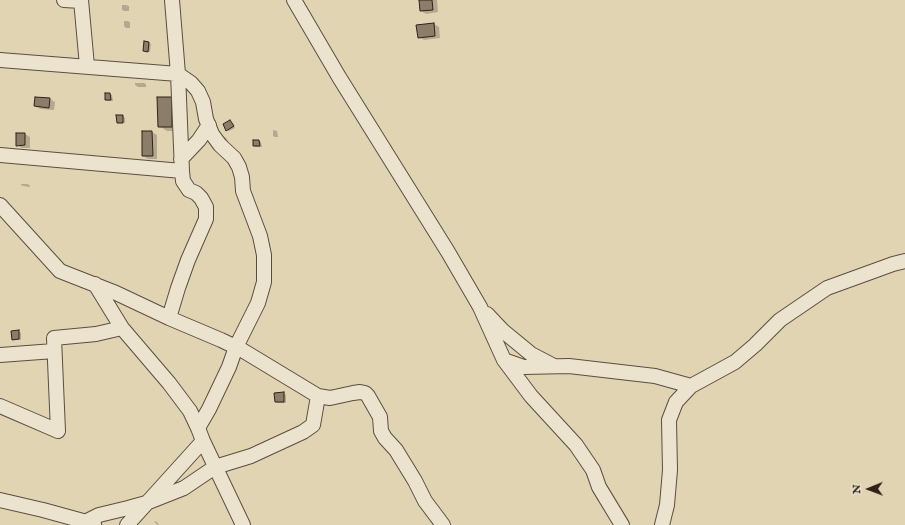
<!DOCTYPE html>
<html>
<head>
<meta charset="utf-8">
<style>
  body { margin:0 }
  #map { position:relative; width:905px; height:525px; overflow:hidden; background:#e1d4b3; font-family:"IM FELL English",serif }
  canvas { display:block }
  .north { position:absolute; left:849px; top:469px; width:40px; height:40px; -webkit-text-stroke:3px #ece3ce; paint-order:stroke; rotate:269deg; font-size:11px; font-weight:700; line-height:16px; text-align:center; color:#2e2119 }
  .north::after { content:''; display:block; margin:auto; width:14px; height:18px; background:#2e2119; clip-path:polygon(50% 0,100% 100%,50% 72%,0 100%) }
</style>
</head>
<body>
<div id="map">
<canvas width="905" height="525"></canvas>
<div class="north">N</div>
</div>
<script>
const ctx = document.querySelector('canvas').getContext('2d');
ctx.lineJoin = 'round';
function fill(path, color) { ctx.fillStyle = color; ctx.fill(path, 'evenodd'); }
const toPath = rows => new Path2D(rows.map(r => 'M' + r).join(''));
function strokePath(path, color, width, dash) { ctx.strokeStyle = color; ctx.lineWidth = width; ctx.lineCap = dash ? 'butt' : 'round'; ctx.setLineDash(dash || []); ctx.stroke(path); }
const shadow = toPath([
  [420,0,437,0,438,12,426,14,421,11],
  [122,5,126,5,129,6,129,11,124,11,122,10],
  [124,21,127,21,130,22,130,28,126,28,124,26],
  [434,24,439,27,440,38,424,40,419,37],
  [149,43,151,44,150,52,144,50],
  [135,83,144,83,146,84,146,87,138,87,135,85],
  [106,94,110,94,112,95,113,101,108,101,106,100],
  [172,98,179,102,180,131,167,131,159,126],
  [50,99,55,102,54,110,40,109,35,106],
  [123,116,125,118,125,123,120,123,118,122],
  [230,121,232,122,235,128,229,131,227,130],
  [273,130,277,131,278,137,275,137,273,136],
  [152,132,157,135,157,159,148,159,143,156],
  [25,134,30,137,30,148,22,148,17,145],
  [225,137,227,139,229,144,223,138],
  [254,141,259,141,261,142,262,147,256,147,254,146],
  [21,184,28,184,30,186,30,187,23,186,21,185],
  [18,331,21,333,21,340,15,340,13,339],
  [284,393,286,395,286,403,278,403,276,402],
  [154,521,157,522,159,525,156,524]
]);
const building = toPath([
  [419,0,432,0,433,10,420,11,419,0],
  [434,23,435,36,418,38,416,25,434,23],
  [144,41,149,42,148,52,143,51,144,41],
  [105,93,110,93,111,100,105,100,105,93],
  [35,97,50,98,49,108,34,106,35,97],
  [157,97,172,97,172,127,158,127,157,97],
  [116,115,123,115,123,123,117,123,116,115],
  [230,120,234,126,226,131,223,124,230,120],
  [142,131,152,131,153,156,142,156,142,131],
  [16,133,25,133,25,145,16,146,16,133],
  [253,140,259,140,260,146,253,146,253,140],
  [19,330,19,339,12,340,11,331,19,330],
  [284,392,284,402,275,402,274,393,284,392]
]);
const minor = toPath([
  [64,0,81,1],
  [81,0,87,66],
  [294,0,339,77,448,252,480,307,504,360,531,396,576,445,593,470,599,487,622,525],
  [0,60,178,74,191,83,198,91,203,102,206,119,212,134,220,145,234,158,239,167,242,177,243,191,260,236,264,255,264,282,258,303,236,347,229,367,209,409,198,428],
  [0,155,182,171],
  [181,159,199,140,209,125],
  [0,205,60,271,116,293,169,318,221,340,242,350,318,396,330,398,353,393,360,392,365,393,368,396,380,417,381,431,385,438,396,450,415,481,425,501,443,525],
  [95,284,122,328,169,383,190,411,198,428,203,441,243,525],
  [487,314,503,331,531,354,554,366],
  [169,318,178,288,188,260,206,219,206,207,201,198,196,193,189,190,183,181,182,171,178,74,172,0],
  [0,355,54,351],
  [504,360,524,367,569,366,655,376,691,386],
  [0,406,58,431,54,338,96,334,122,328],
  [0,500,43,510,94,524],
  [85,522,99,515,128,508,146,503,184,488,215,467,251,456,303,432,313,425,318,396],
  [127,525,203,441],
  [662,525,667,505,670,470,669,420,676,402,691,386,735,362,755,345,780,320,827,288,893,264,905,261]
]);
fill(shadow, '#0003');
fill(building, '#8b7e69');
strokePath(building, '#2e2119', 1);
strokePath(minor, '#5b4e40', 16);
strokePath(minor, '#ece3ce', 14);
</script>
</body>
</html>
